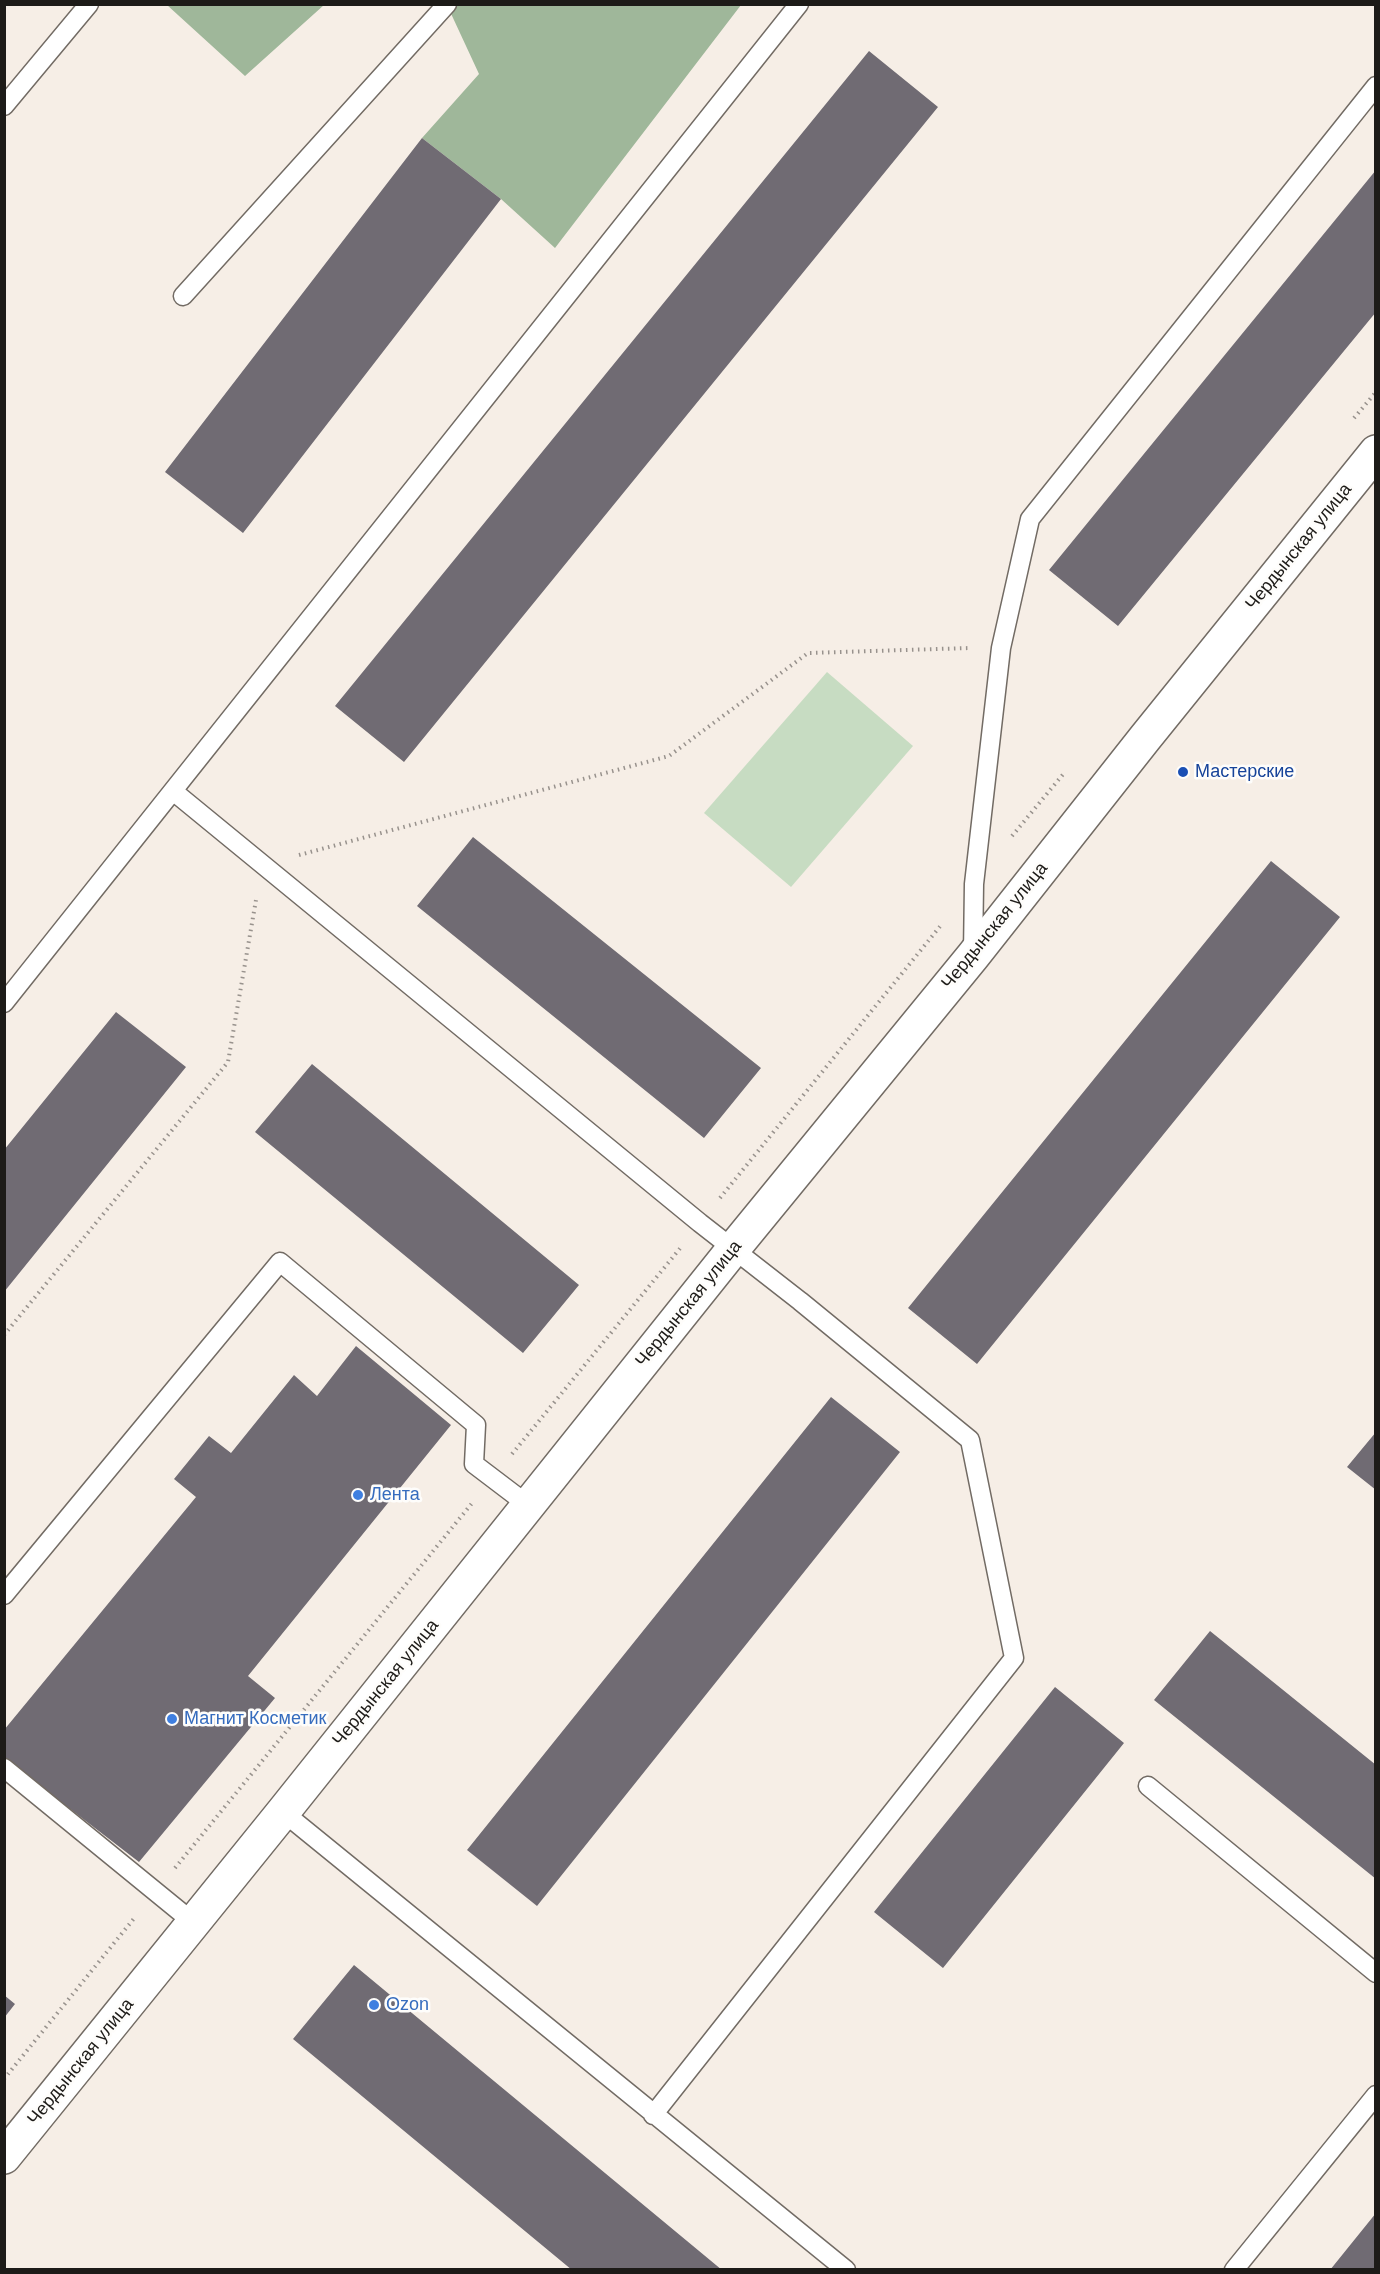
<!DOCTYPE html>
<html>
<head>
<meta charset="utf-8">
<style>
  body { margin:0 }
  #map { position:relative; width:1380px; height:2274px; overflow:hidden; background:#f6eee6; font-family:Arial,sans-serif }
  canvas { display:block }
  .frame { position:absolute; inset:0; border:6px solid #1d1b18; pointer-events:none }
</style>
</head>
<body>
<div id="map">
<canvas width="1380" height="2274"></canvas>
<div class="frame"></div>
</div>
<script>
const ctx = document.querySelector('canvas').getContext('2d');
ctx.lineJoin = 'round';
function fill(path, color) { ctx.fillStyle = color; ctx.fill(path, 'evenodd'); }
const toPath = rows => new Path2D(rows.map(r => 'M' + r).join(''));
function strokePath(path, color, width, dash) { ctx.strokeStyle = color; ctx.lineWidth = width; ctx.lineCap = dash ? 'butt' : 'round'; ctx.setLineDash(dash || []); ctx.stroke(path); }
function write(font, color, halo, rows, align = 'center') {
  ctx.font = font + ' Arial,sans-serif'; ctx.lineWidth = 5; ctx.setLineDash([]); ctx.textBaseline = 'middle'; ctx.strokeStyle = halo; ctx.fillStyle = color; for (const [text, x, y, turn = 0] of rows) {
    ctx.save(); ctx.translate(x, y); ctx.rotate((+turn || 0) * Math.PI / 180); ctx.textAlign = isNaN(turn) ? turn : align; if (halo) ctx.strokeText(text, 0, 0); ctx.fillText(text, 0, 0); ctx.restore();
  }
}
const green = toPath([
  [827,672,913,746,791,887,704,813]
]);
const forest = toPath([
  [167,5,324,5,245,76],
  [447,5,741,5,555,248,501,199,422,138,479,74]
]);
const building = toPath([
  [869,51,938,107,404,762,335,706],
  [422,138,501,199,243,533,165,472],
  [1376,170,1376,312,1118,626,1049,570],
  [473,837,761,1068,704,1138,417,906],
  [1271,861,1340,917,977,1364,908,1308],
  [116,1012,186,1067,4,1292,4,1150],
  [312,1064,579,1285,523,1353,255,1132],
  [356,1346,451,1425,248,1676,275,1698,139,1862,4,1758,4,1730,196,1497,174,1479,209,1436,231,1453,294,1375,317,1396],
  [831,1397,900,1452,537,1906,467,1850],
  [1376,1432,1376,1490,1347,1467],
  [1210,1631,1376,1765,1376,1879,1154,1700],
  [1055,1687,1124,1743,943,1968,874,1912],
  [354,1965,722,2270,572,2270,293,2039],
  [4,1995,15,2004,4,2018],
  [1376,2213,1376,2270,1330,2270]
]);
const path = toPath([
  [1354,418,1376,392],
  [1012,836,1065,772],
  [299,855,669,756,808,653,970,648],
  [720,1198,942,924],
  [4,1335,228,1062,256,900],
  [512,1454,682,1246],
  [175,1868,473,1502],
  [4,2079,136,1916]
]);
const service = toPath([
  [4,106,89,4],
  [183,296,447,4],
  [173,791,700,1223,800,1301,970,1440,1014,1658,653,2115],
  [973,954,974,884,1001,648,1030,519,1376,86],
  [4,1003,799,4],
  [4,1595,280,1262,476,1425,474,1464,528,1505],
  [4,1768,194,1923],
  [1148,1786,1376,1973],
  [283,1812,846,2270],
  [1234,2270,1376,2095]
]);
const minor = toPath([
  [4,2157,283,1812,734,1248,973,956,1145,738,1376,452]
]);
const markers = [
  [1183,772,6,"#1a4fb4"],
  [358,1495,6,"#3f7fe0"],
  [172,1719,6,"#3f7fe0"],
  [374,2005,6,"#3f7fe0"]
];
const streetNames = [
  ["Чердынская улица",1299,547,-51],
  ["Чердынская улица",995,926,-51],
  ["Чердынская улица",689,1304,-51],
  ["Чердынская улица",386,1683,-51],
  ["Чердынская улица",81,2062,-51]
];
const transitNames = [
  ["Мастерские",1195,772]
];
const shopNames = [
  ["Лента",370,1495],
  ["Магнит Косметик",184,1719],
  ["Ozon",386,2005]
];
fill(green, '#c7dcc2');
fill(forest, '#9fb79a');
fill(building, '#706b73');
strokePath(service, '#726b64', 21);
strokePath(minor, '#726b64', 36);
strokePath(path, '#98928d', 4, [1.5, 4.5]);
strokePath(service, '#fff', 18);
strokePath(minor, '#fff', 33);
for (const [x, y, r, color] of markers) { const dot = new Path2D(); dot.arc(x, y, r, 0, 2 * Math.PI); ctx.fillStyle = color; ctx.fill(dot); strokePath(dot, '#fefdfb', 2); }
write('18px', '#1d1b18', '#fefdfb', streetNames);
write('18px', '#164399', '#fefdfb', transitNames, 'left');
write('18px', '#366cbe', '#fefdfb', shopNames, 'left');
</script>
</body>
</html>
